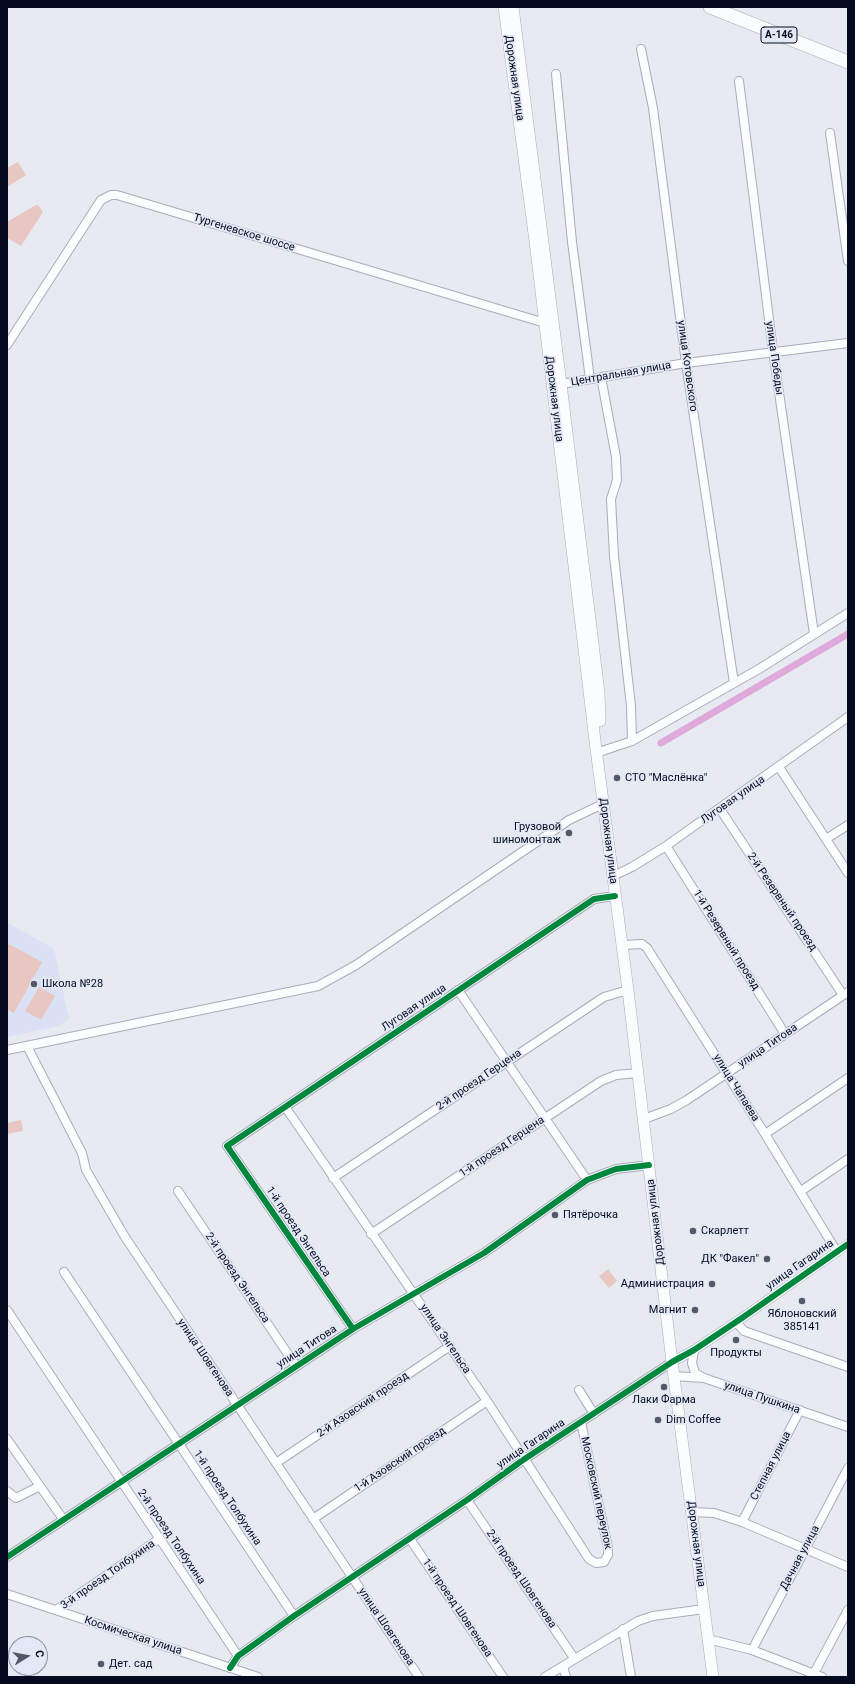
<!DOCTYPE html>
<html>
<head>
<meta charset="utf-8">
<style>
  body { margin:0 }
  #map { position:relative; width:855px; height:1684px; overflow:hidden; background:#e7eaf1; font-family:Roboto,sans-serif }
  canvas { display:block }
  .frame { position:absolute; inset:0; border:8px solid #060a20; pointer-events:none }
  .north { position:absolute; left:8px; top:1636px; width:40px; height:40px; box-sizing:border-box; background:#e3e8f5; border:1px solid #8b8fa0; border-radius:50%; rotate:79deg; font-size:11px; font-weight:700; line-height:16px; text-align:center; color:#060a20 }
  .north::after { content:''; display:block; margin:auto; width:14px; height:18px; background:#555869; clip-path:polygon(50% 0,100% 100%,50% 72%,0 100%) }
</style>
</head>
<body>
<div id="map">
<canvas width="855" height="1684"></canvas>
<div class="frame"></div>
<div class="north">С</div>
</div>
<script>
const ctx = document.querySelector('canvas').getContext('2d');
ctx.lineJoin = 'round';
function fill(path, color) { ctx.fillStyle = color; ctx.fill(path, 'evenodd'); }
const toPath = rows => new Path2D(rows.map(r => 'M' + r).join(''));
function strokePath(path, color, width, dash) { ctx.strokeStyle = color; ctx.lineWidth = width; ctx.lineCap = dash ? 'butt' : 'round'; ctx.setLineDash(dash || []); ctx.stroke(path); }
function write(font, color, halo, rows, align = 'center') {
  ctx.font = font + ' Roboto,sans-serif'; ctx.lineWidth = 3.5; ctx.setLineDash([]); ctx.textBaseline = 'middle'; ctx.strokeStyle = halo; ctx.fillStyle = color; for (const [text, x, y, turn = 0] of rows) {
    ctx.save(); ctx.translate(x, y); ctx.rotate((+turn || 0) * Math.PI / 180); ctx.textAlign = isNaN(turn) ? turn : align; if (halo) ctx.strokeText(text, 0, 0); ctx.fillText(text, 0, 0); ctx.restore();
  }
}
const built = toPath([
  [7,922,54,949,69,1019,59,1026,7,1037]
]);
const green = toPath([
  [18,162,26,175,7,187,7,168],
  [38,205,43,212,21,246,7,238,7,222,34,206],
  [9,944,42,962,14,1013,7,1009,7,948],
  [39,987,55,996,41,1020,25,1011],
  [21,1120,23,1131,7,1134,7,1123],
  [608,1269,617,1281,609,1288,599,1276]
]);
const canal = toPath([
  [661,743,848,634]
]);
const minor = toPath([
  [641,49,653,108,686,363,734,683],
  [556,74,572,242,590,379],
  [739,81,773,351,814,634],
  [830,133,848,261],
  [7,345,101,200,111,195,117,195,545,323,549,323],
  [601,377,616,457,617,480,611,499,614,556,631,706,632,741],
  [561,384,686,363,848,343],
  [602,751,632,741,759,669,848,613],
  [779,767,848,873],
  [720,809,843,995],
  [826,839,848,825],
  [666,846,785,1034],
  [613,876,632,867,666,846,848,717],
  [623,945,642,944,647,948,765,1134,837,1252],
  [458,990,587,1180],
  [27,1046,82,1153,86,1170,125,1237,419,1677],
  [7,1050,318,986,356,965,569,820,603,804],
  [286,1108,487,1401,589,1559,596,1563,604,1562,608,1555,608,1548,581,1422],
  [644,1119,671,1109,687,1100,848,992],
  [765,1134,848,1078],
  [333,1178,604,997,628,990],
  [178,1191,296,1366],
  [801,1191,848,1159],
  [371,1234,601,1081,616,1075,638,1073],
  [64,1272,294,1616],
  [7,1310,238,1656],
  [736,1322,744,1331,848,1367],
  [353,1329,227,1146,594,899,615,896],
  [694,1350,692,1363,695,1373,704,1378],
  [674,1376,704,1378,848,1427],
  [579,1390,594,1414],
  [7,1439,63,1519],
  [276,1463,450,1346],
  [7,1491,16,1498,40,1486],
  [467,1500,574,1658],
  [692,1512,714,1513,742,1522,848,1567],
  [313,1519,487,1401],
  [742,1522,800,1410],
  [410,1539,503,1677],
  [7,1557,353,1329,484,1253,587,1180,616,1169,649,1165],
  [7,1594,258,1677],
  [56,1610,159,1539],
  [623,1629,631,1677],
  [708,1639,752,1650,822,1677],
  [752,1650,848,1468],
  [563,1666,566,1677],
  [230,1668,238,1656,294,1616,467,1500,523,1460,672,1362],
  [545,1677,638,1621,653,1616,704,1609],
  [812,1677,848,1610]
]);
const tertiary = toPath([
  [672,1362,694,1350,742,1318,848,1244]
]);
const secondary = toPath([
  [504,7,535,241,596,749,628,990,672,1362,713,1677],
  [513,7,561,384,599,693,600,721]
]);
const trunk = toPath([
  [710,7,848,62]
]);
const cycleway = toPath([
  [353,1329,227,1146,594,899,615,896],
  [7,1557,353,1329,484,1253,587,1180,616,1169,649,1165],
  [230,1668,238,1656,294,1616,467,1500,523,1460,672,1362,694,1350,742,1318,848,1244]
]);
const markers = [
  [617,778,4,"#555869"],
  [569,833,4,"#555869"],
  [34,984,4,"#555869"],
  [555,1215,4,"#555869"],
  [693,1231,4,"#555869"],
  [767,1259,4,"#555869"],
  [712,1284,4,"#555869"],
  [802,1301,4,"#555869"],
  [695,1310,4,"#555869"],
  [736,1340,4,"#555869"],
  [664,1387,4,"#555869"],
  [658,1420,4,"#555869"],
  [101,1664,4,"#555869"]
];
const shields = [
  [779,35,36]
];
const shieldNames = [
  ["А-146",779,35]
];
const streetNames = [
  ["Дорожная улица",514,78,82],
  ["Тургеневское шоссе",244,233,17],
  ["улица Победы",774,358,82],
  ["улица Котовского",687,366,82],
  ["Центральная улица",621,374,-10],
  ["Дорожная улица",554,399,83],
  ["Луговая улица",733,800,-35],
  ["Дорожная улица",608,841,83],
  ["2-й Резервный проезд",782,902,56],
  ["1-й Резервный проезд",726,940,58],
  ["Луговая улица",414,1008,-34],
  ["улица Титова",768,1046,-34],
  ["2-й проезд Герцена",479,1080,-34],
  ["улица Чапаева",736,1088,58],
  ["1-й проезд Герцена",502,1147,-34],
  ["Дорожная улица",656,1222,-97],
  ["1-й проезд Энгельса",298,1232,56],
  ["улица Гагарина",800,1265,-35],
  ["2-й проезд Энгельса",237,1278,56],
  ["улица Энгельса",445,1339,56],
  ["улица Титова",307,1347,-33],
  ["улица Шовгенова",205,1358,56],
  ["улица Пушкина",762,1398,19],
  ["2-й Азовский проезд",363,1405,-34],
  ["улица Гагарина",531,1444,-34],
  ["1-й Азовский проезд",400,1460,-34],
  ["Степная улица",771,1466,-63],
  ["Московский переулок",596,1493,78],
  ["1-й проезд Толбухина",227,1498,56],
  ["2-й проезд Толбухина",171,1537,56],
  ["Дорожная улица",696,1544,83],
  ["Дачная улица",800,1558,-62],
  ["3-й проезд Толбухина",108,1575,-35],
  ["2-й проезд Шовгенова",521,1579,56],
  ["1-й проезд Шовгенова",457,1608,56],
  ["улица Шовгенова",386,1627,56],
  ["Космическая улица",133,1636,18]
];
const poiNames = [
  ["СТО \"Маслёнка\"",625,778],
  ["Грузовой",561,827,"right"],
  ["шиномонтаж",561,840,"right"],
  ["Школа №28",42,984],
  ["Пятёрочка",563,1215],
  ["Скарлетт",701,1231],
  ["ДК \"Факел\"",759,1259,"right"],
  ["Администрация",704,1284,"right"],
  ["Магнит",687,1310,"right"],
  ["Яблоновский",802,1314,"center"],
  ["385141",802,1327,"center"],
  ["Продукты",736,1353,"center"],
  ["Лаки Фарма",664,1400,"center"],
  ["Dim Coffee",666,1420],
  ["Дет. сад",109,1664]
];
fill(built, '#dbe1f4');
fill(green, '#e8c6c1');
strokePath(canal, '#dfaadb', 7);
strokePath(minor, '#a8acbb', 10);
strokePath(tertiary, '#a8acbb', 10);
strokePath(secondary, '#a8acbb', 12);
strokePath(trunk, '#a8acbb', 14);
strokePath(minor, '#fbfcfd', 8);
strokePath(tertiary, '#fbfcfd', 9);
strokePath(secondary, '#fbfcfd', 11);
strokePath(trunk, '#fbfcfd', 13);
strokePath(cycleway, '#00873e', 6);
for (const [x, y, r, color] of markers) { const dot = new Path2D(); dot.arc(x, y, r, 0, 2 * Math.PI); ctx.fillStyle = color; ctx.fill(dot); strokePath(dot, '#e3e8f5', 1.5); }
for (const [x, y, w] of shields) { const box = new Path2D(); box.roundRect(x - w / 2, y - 8, w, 16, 3); ctx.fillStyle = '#e3e8f5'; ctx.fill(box); strokePath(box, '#060a20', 1); }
write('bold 10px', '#060a20', null, shieldNames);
write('11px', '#060a20', '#e3e8f5', streetNames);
write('11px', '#060a20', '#e3e8f5', poiNames, 'left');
</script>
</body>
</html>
